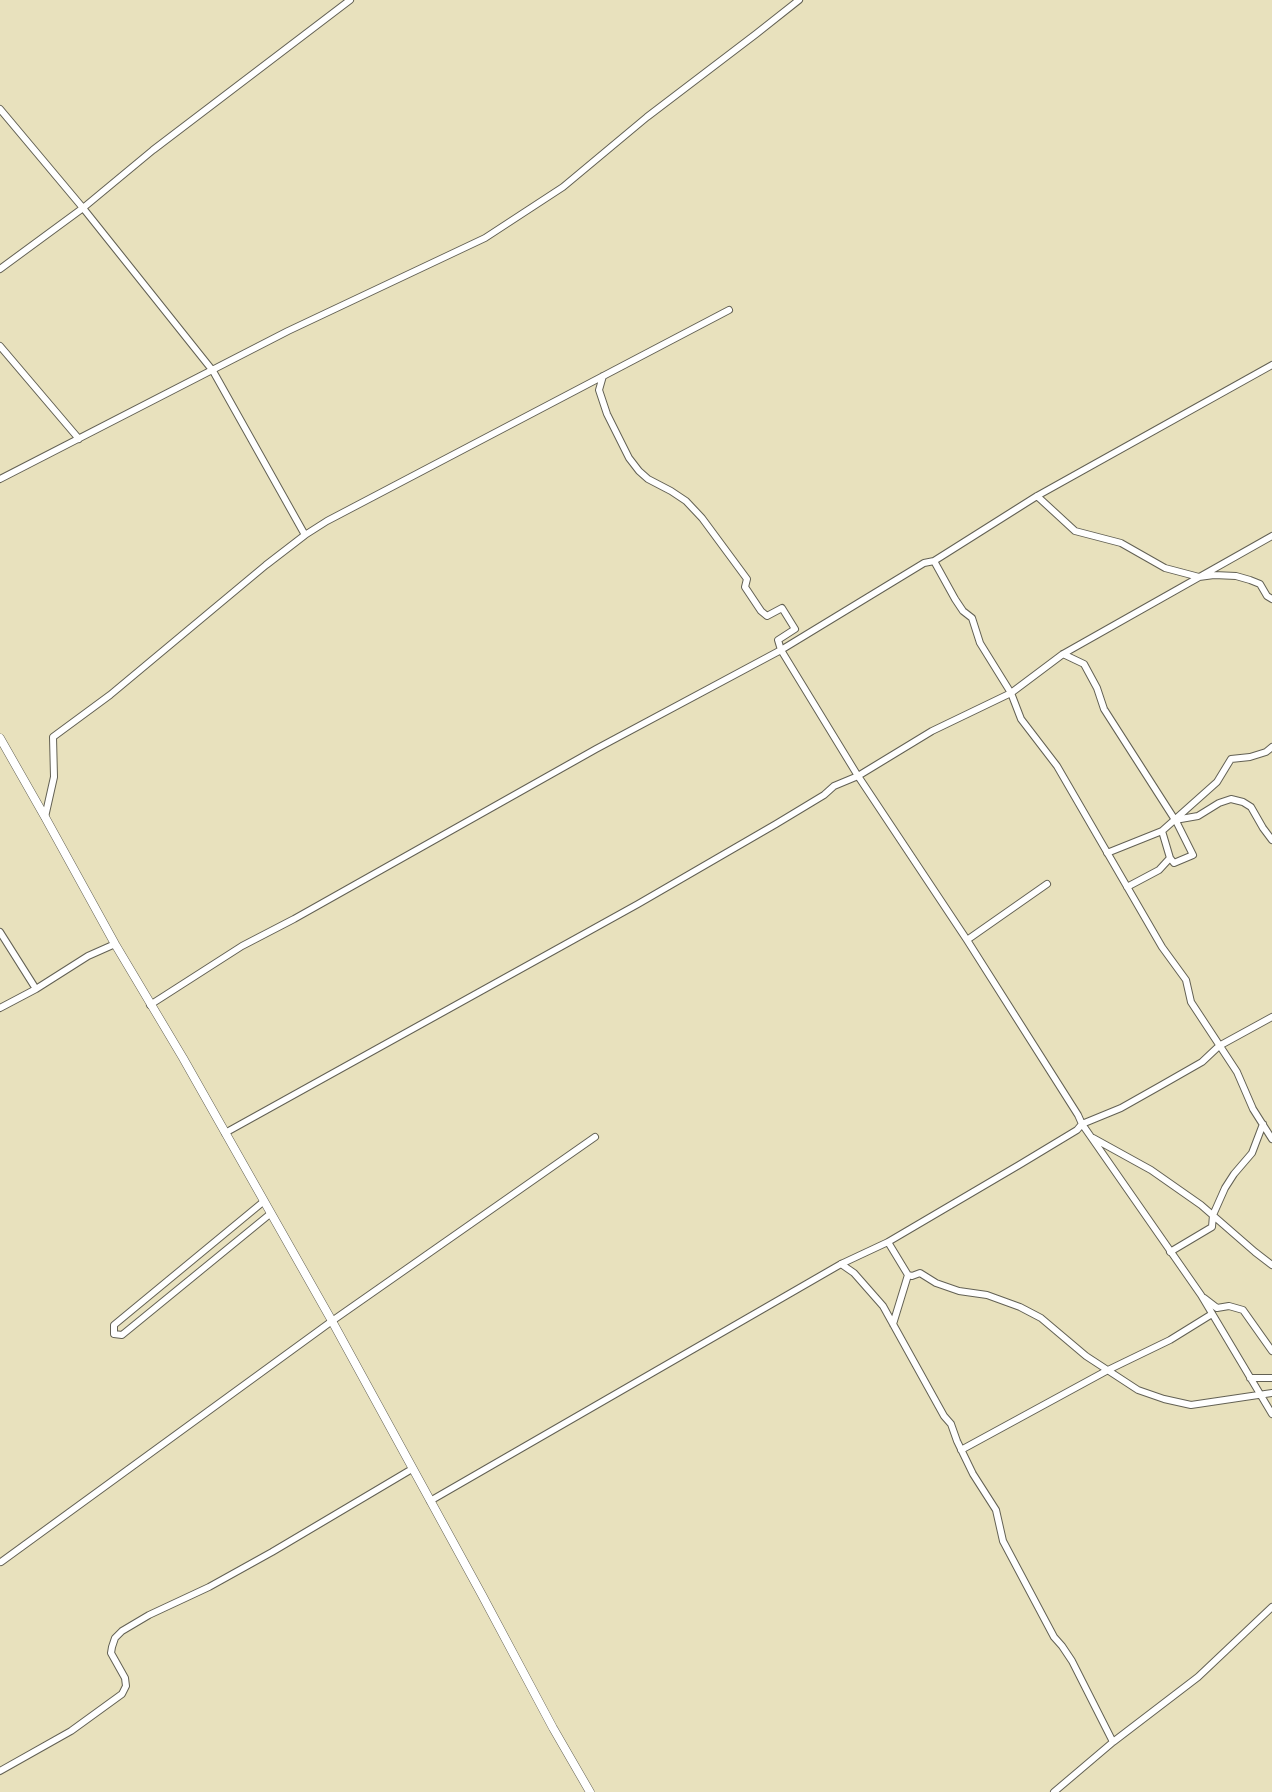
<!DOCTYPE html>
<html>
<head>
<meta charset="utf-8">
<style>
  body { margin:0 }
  canvas { display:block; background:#e8e1bd }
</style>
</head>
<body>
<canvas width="1272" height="1792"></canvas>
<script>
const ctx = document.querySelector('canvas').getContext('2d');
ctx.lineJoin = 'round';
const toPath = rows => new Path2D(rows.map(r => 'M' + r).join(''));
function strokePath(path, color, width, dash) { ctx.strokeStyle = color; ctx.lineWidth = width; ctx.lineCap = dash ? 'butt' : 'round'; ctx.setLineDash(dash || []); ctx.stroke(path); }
const minor = toPath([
  [0,109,83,208,213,371,305,535],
  [0,269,83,208,153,150,350,0],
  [0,346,79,439],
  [603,376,599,390,607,414,629,458,639,471,648,479,671,491,686,501,702,518,747,579,745,587,761,611,767,616,782,608,795,629,778,640,781,650,858,776,932,731,1011,693,1063,654,1272,536],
  [0,479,288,331,485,238,563,187,647,117,756,34,799,0],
  [1037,496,1075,531,1121,543,1165,568,1199,577,1214,575,1236,576,1250,580,1260,584,1267,596,1272,599],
  [934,561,1037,496,1272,365],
  [1063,654,1084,664,1097,688,1104,709,1177,823,1193,855,1174,863,1170,858,1159,870,1127,887],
  [45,817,54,777,53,737,110,695,266,565,305,535,327,521,729,310],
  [1175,820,1198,816,1219,803,1231,799,1243,802,1251,807,1263,828,1272,840],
  [1162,831,1170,858],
  [1107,853,1162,831,1217,782,1231,759,1250,757,1266,752,1272,747],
  [0,932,36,989],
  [967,940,1047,884],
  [150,1005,242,946,294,919,596,749,781,650,924,563,934,561,955,599,963,611,972,618,980,643,1011,693,1021,719,1057,766,1162,947,1186,980,1191,1002,1237,1072,1253,1109,1272,1139],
  [0,1008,36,989,88,956,115,944],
  [1272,1017,1219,1046,1202,1062,1160,1086,1121,1108,1082,1124,1201,1295,1272,1414],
  [225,1133,638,904,776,824,824,795,834,786,858,776,967,940,1078,1115,1082,1124,1077,1130,1019,1165,888,1242,841,1264,430,1501],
  [1093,1138,1151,1170,1201,1205,1255,1252,1272,1265],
  [263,1202,114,1325,114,1334,122,1335,270,1214],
  [888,1242,908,1275,912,1276,920,1273,936,1283,959,1291,987,1295,1020,1307,1041,1318,1086,1356,1138,1390,1164,1399,1191,1405,1272,1393],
  [1170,1252,1212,1227,1213,1215,1225,1188,1234,1174,1252,1153,1263,1124],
  [841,1264,854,1273,883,1306,944,1416,951,1424,957,1441,973,1474,996,1510,1003,1541,1054,1637,1062,1646,1072,1661,1113,1742],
  [1204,1298,1217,1308,1229,1306,1243,1310,1272,1351],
  [893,1324,908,1275],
  [1250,1378,1272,1378],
  [961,1450,1108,1370,1170,1340,1212,1314],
  [1,1562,332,1321,595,1137],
  [0,1771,71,1731,122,1694,126,1686,125,1678,111,1653,112,1647,115,1638,122,1631,149,1615,209,1587,272,1552,412,1469],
  [1054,1792,1113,1742,1198,1677,1272,1607]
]);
const tertiary = toPath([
  [0,738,45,817,115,944,183,1058,332,1321,482,1595,553,1728,590,1792]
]);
strokePath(minor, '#636154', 8);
strokePath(tertiary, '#636154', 9);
strokePath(minor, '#fff', 6);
strokePath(tertiary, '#fff', 8);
</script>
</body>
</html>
